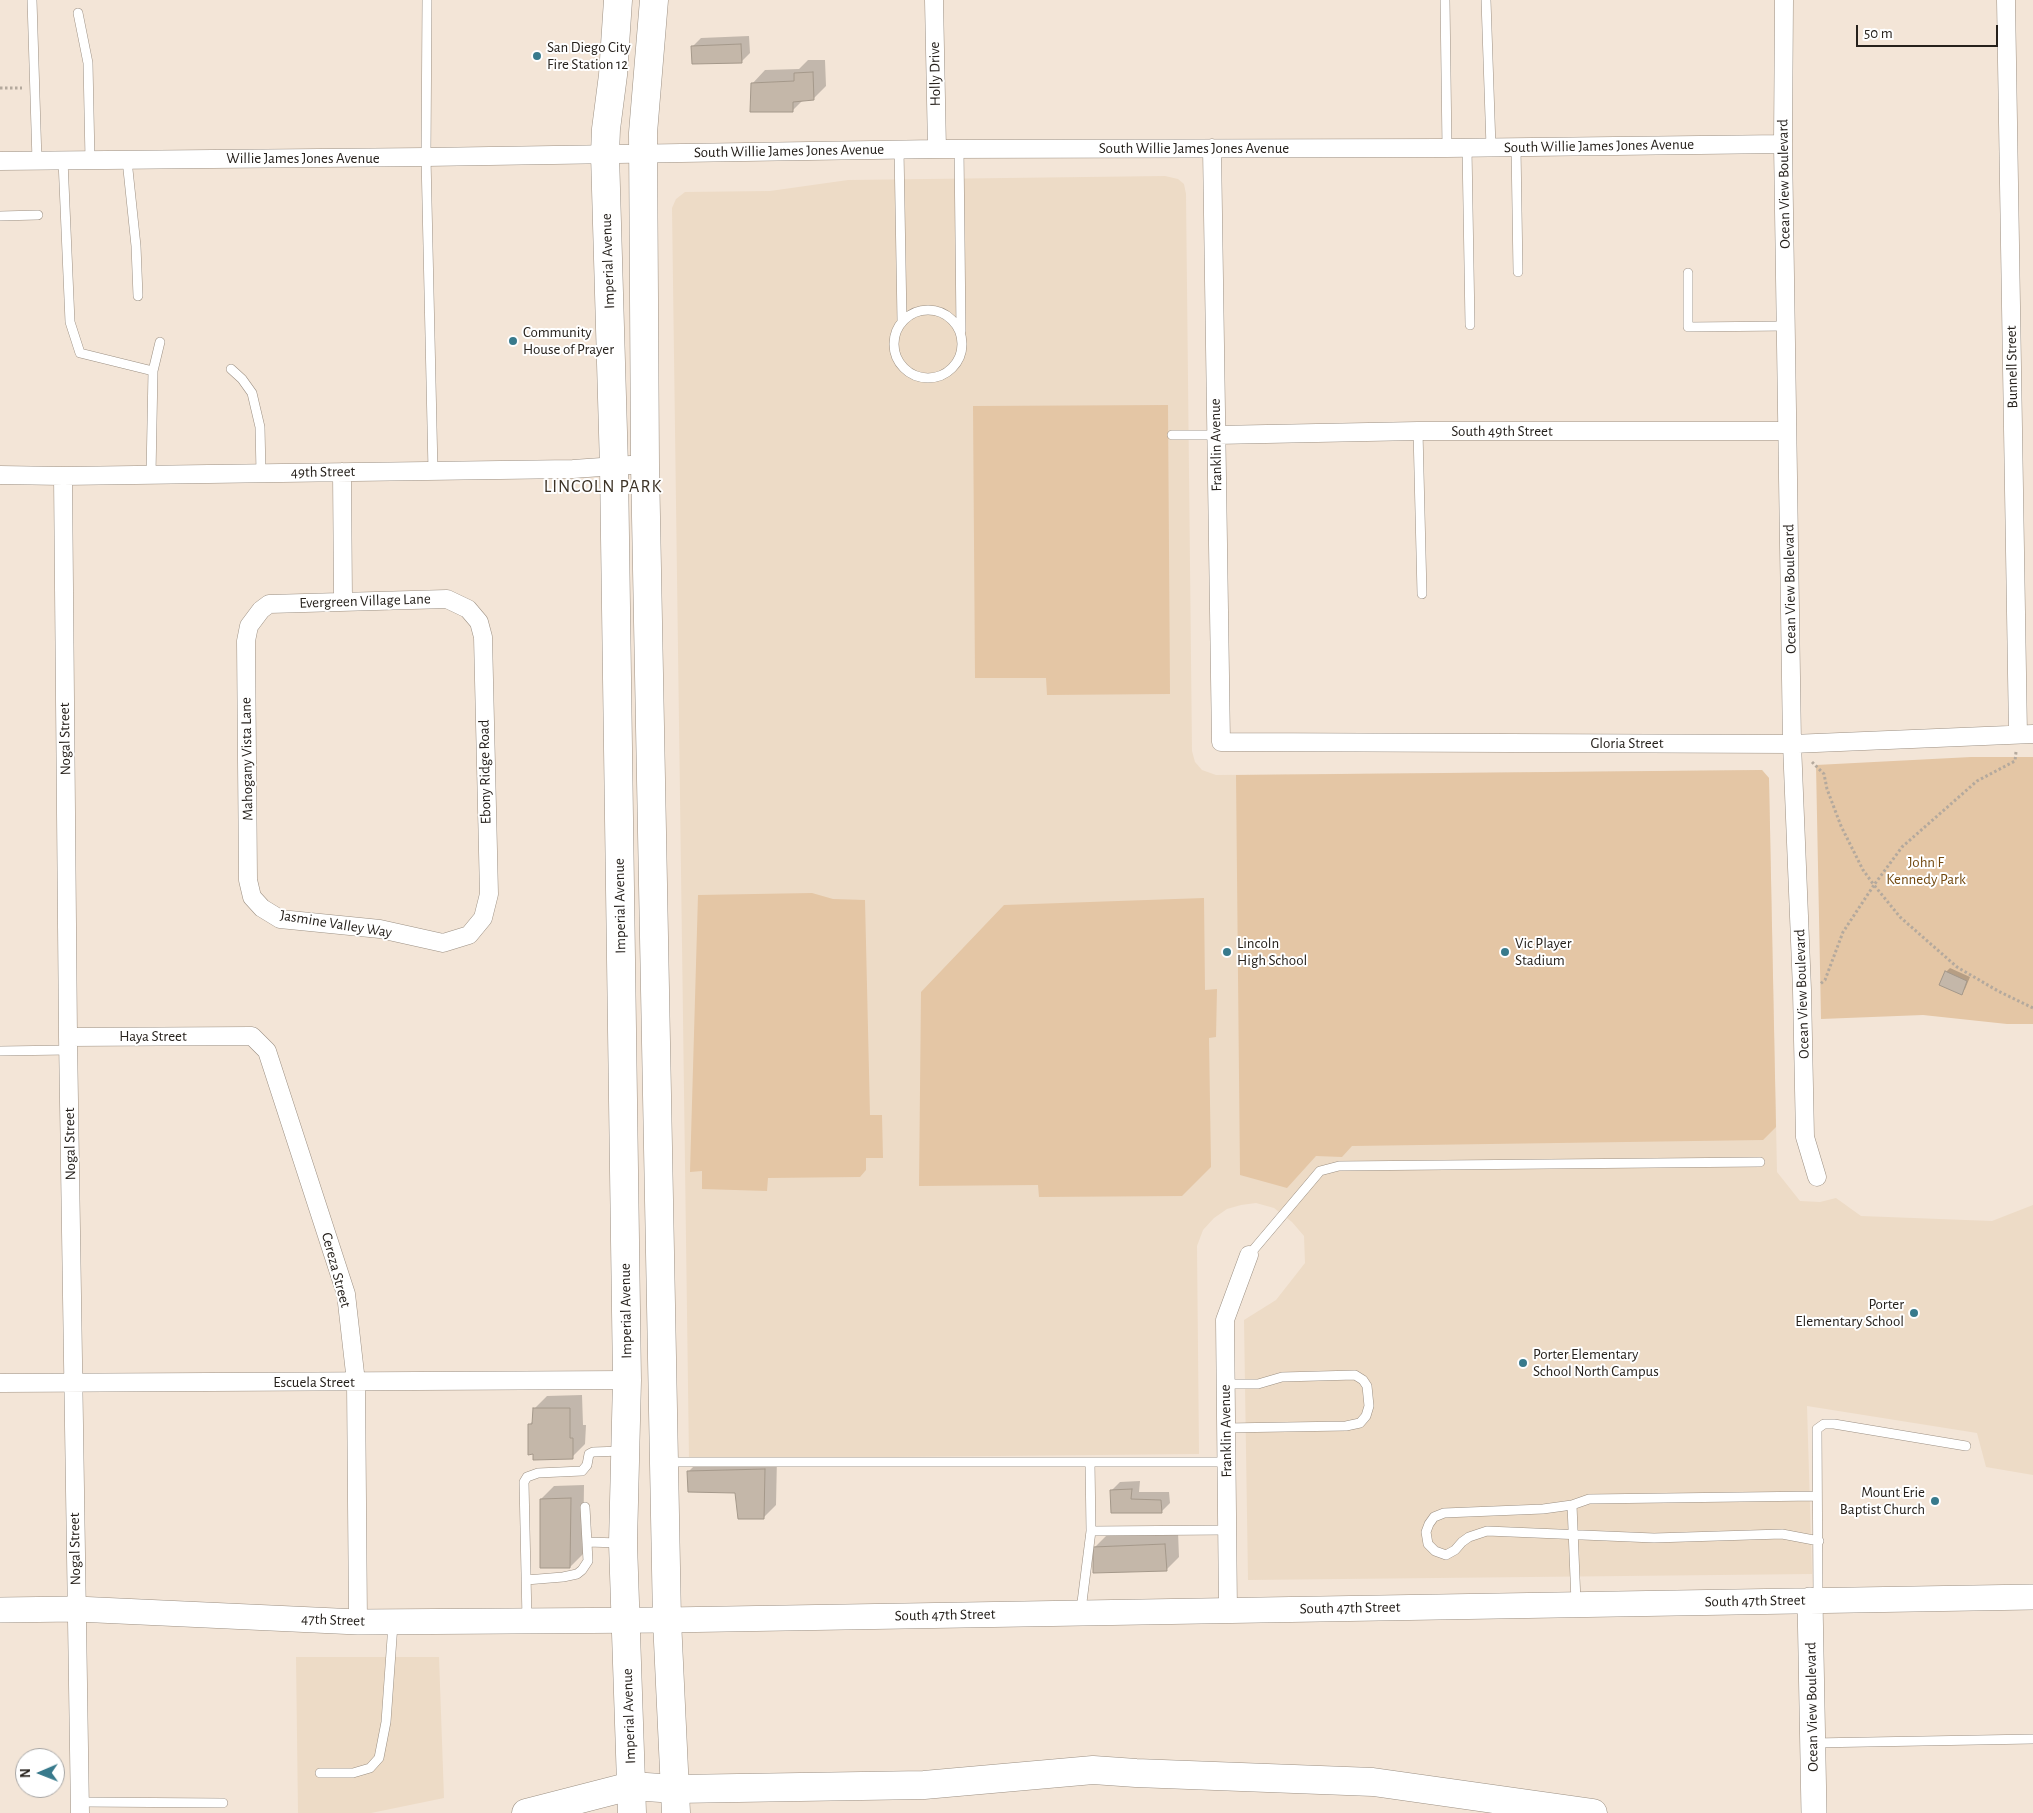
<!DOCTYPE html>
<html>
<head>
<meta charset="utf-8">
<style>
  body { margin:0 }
  #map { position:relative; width:2033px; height:1813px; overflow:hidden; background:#f3e5d7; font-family:"Alegreya Sans",sans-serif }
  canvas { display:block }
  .north { position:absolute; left:15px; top:1748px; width:50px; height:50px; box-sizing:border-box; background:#fff; border:1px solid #a8a6a4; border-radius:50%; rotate:269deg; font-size:14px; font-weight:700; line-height:20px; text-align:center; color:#26211c }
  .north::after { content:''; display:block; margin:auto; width:18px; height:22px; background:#387a8c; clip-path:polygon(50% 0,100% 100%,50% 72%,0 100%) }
  .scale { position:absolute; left:1856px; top:25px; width:142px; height:22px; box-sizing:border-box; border:2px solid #26211c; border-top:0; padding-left:6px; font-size:15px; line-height:18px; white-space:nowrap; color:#26211c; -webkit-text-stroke:4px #fff; paint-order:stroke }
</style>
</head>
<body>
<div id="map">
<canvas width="2033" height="1813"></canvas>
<div class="north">N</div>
<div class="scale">50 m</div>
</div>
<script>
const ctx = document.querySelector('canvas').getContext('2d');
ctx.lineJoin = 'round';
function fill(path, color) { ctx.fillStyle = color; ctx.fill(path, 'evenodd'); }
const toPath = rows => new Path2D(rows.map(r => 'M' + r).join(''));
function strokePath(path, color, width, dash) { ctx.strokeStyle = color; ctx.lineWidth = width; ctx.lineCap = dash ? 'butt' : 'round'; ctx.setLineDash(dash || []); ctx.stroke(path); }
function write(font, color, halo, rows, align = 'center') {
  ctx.font = font + ' "Alegreya Sans",sans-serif'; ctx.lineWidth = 4; ctx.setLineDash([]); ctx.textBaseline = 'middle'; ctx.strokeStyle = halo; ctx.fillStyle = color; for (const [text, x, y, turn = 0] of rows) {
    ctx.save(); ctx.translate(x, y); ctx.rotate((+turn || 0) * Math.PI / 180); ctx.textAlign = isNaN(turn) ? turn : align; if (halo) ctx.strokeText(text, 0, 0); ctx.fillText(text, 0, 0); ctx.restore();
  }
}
const built = toPath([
  [1165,176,1178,179,1184,184,1186,194,1192,751,1195,762,1202,770,1216,775,1762,770,1769,778,1777,1172,1800,1201,1820,1202,1836,1198,1861,1216,1992,1221,2033,1205,2033,1475,1986,1467,1977,1433,1807,1406,1812,1574,1248,1580,1244,1320,1276,1300,1305,1263,1304,1236,1292,1222,1274,1208,1256,1203,1241,1205,1227,1209,1214,1218,1203,1230,1197,1246,1199,1454,689,1459,672,208,676,199,685,192,770,191,848,180],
  [296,1657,439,1657,444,1798,371,1813,298,1813]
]);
const green = toPath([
  [1168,405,1170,694,1047,695,1046,678,975,678,973,406],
  [1971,757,2033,757,2033,1024,2007,1024,1923,1015,1821,1019,1816,765],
  [1762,770,1769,778,1776,1127,1763,1140,1352,1146,1342,1157,1316,1156,1287,1188,1240,1175,1236,775],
  [812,893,833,899,865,900,870,1115,882,1115,883,1158,866,1158,866,1170,860,1177,768,1178,767,1191,702,1189,702,1171,690,1172,698,895],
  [1204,898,1205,990,1217,989,1216,1037,1209,1038,1211,1167,1182,1196,1039,1197,1038,1185,919,1186,921,992,1004,905]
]);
const shadow = toPath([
  [749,36,750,53,741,62,692,47,701,38],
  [808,60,825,60,826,86,813,99,803,100,793,110,752,84,765,70,799,69],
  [1950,968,1970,977,1965,989,1961,993,1946,972],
  [582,1395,583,1425,586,1425,585,1444,572,1457,529,1425,533,1421,534,1409,547,1396],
  [777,1457,776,1505,763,1518,737,1491,689,1471,702,1458],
  [1140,1481,1139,1492,1169,1492,1170,1503,1161,1512,1112,1512,1112,1490,1120,1482],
  [584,1485,583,1554,570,1567,541,1499,554,1486],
  [1178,1532,1179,1557,1166,1570,1094,1548,1107,1535]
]);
const building = toPath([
  [741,44,742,63,692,64,691,46,741,44],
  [813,72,814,100,793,102,793,112,750,112,751,83,794,81,794,73,813,72],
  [1945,971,1967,981,1962,995,1939,985,1945,971],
  [533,1408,570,1408,570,1438,573,1438,573,1459,533,1460,533,1454,528,1455,528,1424,532,1424,533,1408],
  [765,1469,764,1519,738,1519,735,1493,688,1492,687,1471,765,1469],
  [1132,1489,1131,1499,1161,1500,1162,1513,1111,1513,1110,1490,1132,1489],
  [571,1498,570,1568,540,1568,540,1499,571,1498],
  [1165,1544,1167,1571,1093,1573,1093,1547,1165,1544]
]);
const path = toPath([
  [0,88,22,88],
  [2016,752,2015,761,1977,781,1902,847,1874,885,1900,917,1957,967,1998,991,2033,1008],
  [1812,762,1824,774,1827,789,1841,826,1863,870,1874,885,1843,932,1825,980,1819,985]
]);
const lane = toPath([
  [32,0,37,161],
  [427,0,426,157,433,471],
  [1445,0,1447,148],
  [1486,0,1491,147],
  [78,13,88,63,90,160],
  [1516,147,1518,272],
  [959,148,961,331],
  [1467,148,1470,325],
  [899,149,902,321],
  [63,160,70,322,80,353,153,371],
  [127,160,136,246,138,296],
  [0,216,38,215],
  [1688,273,1688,327,1787,326],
  '894 344a34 34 0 1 1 68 0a34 34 0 1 1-68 0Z',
  [231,369,242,379,252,393,260,427,261,473],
  [1418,431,1422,594],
  [1172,435,1216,435],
  [151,474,153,371,160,342],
  [0,1051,68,1050],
  [1249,1255,1320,1171,1339,1166,1760,1162],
  [1225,1384,1258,1384,1282,1377,1355,1375,1363,1380,1367,1386,1369,1406,1366,1416,1360,1423,1346,1426,1226,1428],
  [666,1462,1226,1462],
  [1090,1462,1091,1531],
  [1817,1496,1589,1499,1572,1505,1543,1509,1444,1513,1434,1517,1429,1524,1426,1532,1428,1544,1435,1551,1446,1555,1455,1550,1462,1542,1469,1537,1487,1531,1654,1538,1782,1534,1819,1541],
  [1572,1505,1576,1602],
  [587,1542,620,1543],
  [526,1580,563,1577,577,1574,582,1570,588,1561,585,1507],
  [1818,1600,1817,1429,1824,1424,1834,1424,1966,1446],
  [1081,1610,1091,1531,1227,1530],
  [527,1620,524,1482,527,1477,538,1473,582,1471,587,1465,589,1454,593,1452,622,1451],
  [1813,1743,2033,1739],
  [320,1773,353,1773,370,1768,379,1758,386,1722,393,1624],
  [80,1802,223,1803]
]);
const street = toPath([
  [934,0,937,149],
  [1784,0,1783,144,1792,744,1802,990,1805,1137,1817,1177],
  [2006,0,2018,734],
  [1212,148,1221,742,1792,744,2033,734],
  [0,161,426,157,937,149,1447,148,1783,144],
  [1216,435,1418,431,1787,431],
  [342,472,343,601],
  [0,475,63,476,573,469,645,464],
  [63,476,68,1037,80,1813],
  [447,599,468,609,479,622,483,637,489,894,483,918,469,935,443,943,380,929,280,919,262,908,252,897,248,880,246,641,249,626,261,610,269,604,447,599],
  [68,1037,252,1036,267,1051,346,1294,356,1382,358,1622],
  [0,1383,627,1380],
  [1228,1611,1225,1320,1249,1255]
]);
const secondary = toPath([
  [1810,1600,1814,1813],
  [0,1610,76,1609,358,1622,667,1620,2033,1597]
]);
const primary = toPath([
  [618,0,613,75,606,129,605,154,614,467,627,1380,623,1543,632,1813],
  [654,0,643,133,645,464,667,1620,676,1813]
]);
const highway = toPath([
  [526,1813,631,1786,676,1789,924,1785,1093,1770,1136,1773,1373,1782,1593,1813]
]);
const markers = [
  [537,56,5,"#387a8c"],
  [513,341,5,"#387a8c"],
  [1227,952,5,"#387a8c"],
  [1505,952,5,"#387a8c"],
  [1914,1313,5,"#387a8c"],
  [1523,1363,5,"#387a8c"],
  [1935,1501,5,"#387a8c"]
];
const poiNames = [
  ["San Diego City",547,47],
  ["Fire Station 12",547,64],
  ["Community",523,332],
  ["House of Prayer",523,349],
  ["Lincoln",1237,943],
  ["High School",1237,960],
  ["Vic Player",1515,943],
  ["Stadium",1515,960],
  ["Porter",1904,1304,"right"],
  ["Elementary School",1904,1321,"right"],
  ["Porter Elementary",1533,1354],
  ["School North Campus",1533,1371],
  ["Mount Erie",1925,1492,"right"],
  ["Baptist Church",1925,1509,"right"]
];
const streetNames = [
  ["Holly Drive",935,74,-91],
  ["South Willie James Jones Avenue",1599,146,-1],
  ["South Willie James Jones Avenue",1194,148],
  ["South Willie James Jones Avenue",789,151,-1],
  ["Willie James Jones Avenue",303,158],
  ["Ocean View Boulevard",1784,184,-91],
  ["Imperial Avenue",608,261,-92],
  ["Bunnell Street",2012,367,-91],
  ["South 49th Street",1502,431],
  ["Franklin Avenue",1216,445,-91],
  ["49th Street",323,472,-1],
  ["Ocean View Boulevard",1790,589,-91],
  ["Evergreen Village Lane",365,601,-2],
  ["Nogal Street",65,739,-91],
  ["Gloria Street",1627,743],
  ["Mahogany Vista Lane",247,759,-91],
  ["Ebony Ridge Road",485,772,-91],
  ["Imperial Avenue",620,906,-91],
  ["Jasmine Valley Way",336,924,9],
  ["Ocean View Boulevard",1802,994,-92],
  ["Haya Street",153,1036],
  ["Nogal Street",70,1144,-91],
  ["Cereza Street",336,1270,75],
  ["Imperial Avenue",626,1311,-91],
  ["Escuela Street",314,1382],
  ["Franklin Avenue",1226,1431,-91],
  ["Nogal Street",75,1549,-91],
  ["South 47th Street",1755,1601,-1],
  ["South 47th Street",1350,1608,-1],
  ["South 47th Street",945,1615,-1],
  ["47th Street",333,1620,2],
  ["Ocean View Boulevard",1812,1707,-91],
  ["Imperial Avenue",629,1716,-92]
];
const parkNames = [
  ["John F",1926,862],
  ["Kennedy Park",1926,879]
];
const quarterNames = [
  ["LINCOLN PARK",603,487]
];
fill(built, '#eddbc6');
fill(green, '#e4c6a5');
fill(shadow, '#0003');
fill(building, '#c4b7a9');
strokePath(building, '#a4988a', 1);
strokePath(lane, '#9c9083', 10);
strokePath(street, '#9c9083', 19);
strokePath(secondary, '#9c9083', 26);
strokePath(primary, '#9c9083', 29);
strokePath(highway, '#9c9083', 29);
strokePath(path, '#b4a99d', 3, [2.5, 2.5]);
strokePath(lane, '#fff', 9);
strokePath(street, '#fff', 18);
strokePath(secondary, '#fff', 25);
strokePath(primary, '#fff', 28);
strokePath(highway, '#fff', 28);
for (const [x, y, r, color] of markers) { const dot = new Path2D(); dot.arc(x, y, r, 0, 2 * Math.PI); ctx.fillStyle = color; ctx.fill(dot); strokePath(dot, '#fff', 2); }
write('15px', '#26211c', '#fff', poiNames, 'left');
write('15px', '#26211c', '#fff', streetNames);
write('15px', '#724910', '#fff', parkNames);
ctx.letterSpacing = '1px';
write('18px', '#3d3327', '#fff', quarterNames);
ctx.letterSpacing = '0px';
</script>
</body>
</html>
